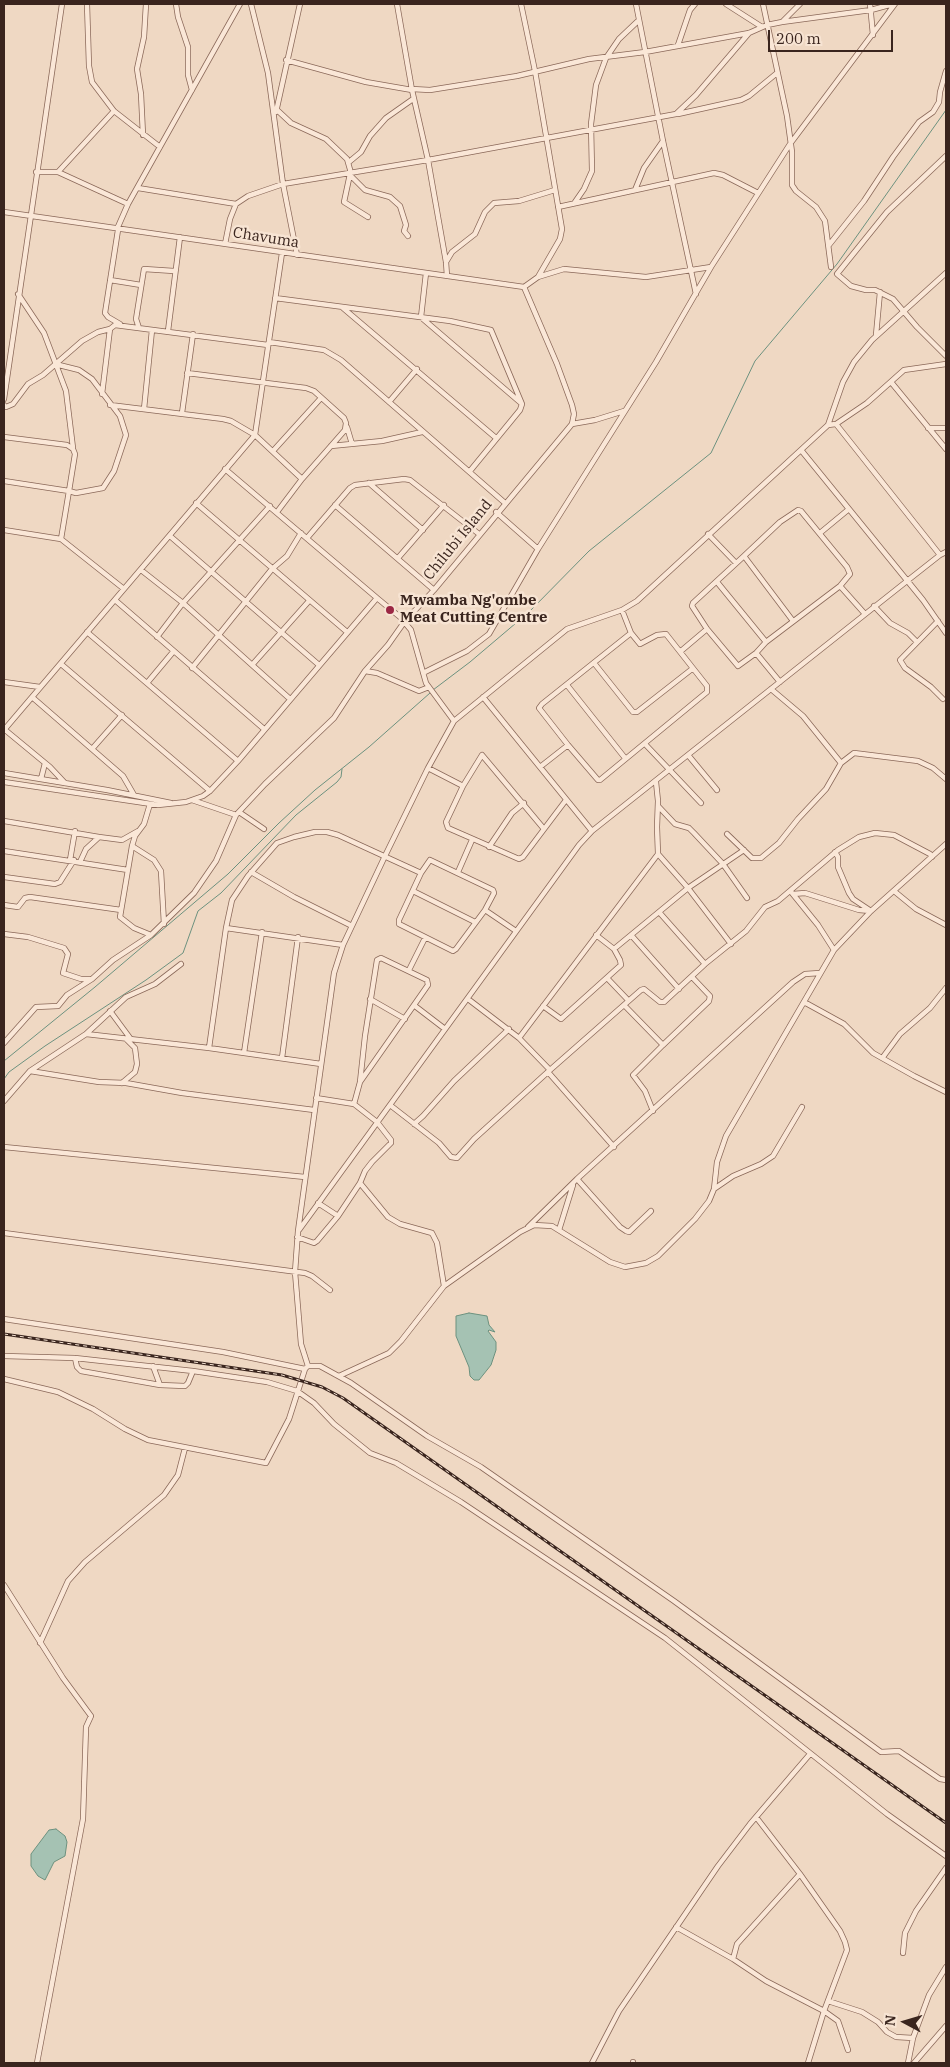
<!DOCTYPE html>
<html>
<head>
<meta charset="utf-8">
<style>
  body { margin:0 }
  #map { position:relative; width:950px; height:2067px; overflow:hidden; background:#efd8c3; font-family:"IBM Plex Serif",serif }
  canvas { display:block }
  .frame { position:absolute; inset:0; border:5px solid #3a251e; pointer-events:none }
  .north { position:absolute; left:880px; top:1997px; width:50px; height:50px; -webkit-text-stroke:4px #f7e4d3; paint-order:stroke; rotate:276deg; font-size:14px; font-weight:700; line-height:20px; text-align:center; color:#3a251e }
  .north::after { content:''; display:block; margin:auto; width:18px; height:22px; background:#3a251e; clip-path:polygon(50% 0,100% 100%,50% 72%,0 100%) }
  .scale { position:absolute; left:768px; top:30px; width:125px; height:22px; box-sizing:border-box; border:2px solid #3a251e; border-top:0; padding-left:6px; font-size:15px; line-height:18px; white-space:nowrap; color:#3a251e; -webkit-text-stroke:4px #f7e4d3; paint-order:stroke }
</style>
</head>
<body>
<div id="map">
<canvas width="950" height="2067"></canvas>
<div class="frame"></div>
<div class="north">N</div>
<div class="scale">200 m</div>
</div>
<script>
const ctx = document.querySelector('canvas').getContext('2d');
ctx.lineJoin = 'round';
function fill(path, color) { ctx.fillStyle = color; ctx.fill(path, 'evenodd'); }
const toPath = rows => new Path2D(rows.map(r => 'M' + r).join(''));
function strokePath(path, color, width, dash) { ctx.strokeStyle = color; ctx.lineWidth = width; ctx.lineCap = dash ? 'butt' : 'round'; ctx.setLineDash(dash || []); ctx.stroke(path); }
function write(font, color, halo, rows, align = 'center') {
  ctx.font = font + ' "IBM Plex Serif",serif'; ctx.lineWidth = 5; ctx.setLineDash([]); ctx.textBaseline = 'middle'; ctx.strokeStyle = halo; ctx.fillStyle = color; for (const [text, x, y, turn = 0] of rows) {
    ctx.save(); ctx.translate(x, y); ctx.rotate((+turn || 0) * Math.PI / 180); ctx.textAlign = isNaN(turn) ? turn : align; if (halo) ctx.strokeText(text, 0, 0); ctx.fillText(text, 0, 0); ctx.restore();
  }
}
const water = toPath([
  [469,1313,487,1316,489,1325,495,1332,489,1330,488,1331,496,1342,496,1350,491,1365,479,1380,474,1380,470,1376,469,1367,456,1336,456,1316,469,1313],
  [56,1829,65,1836,67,1842,65,1856,54,1862,45,1880,38,1876,31,1866,31,1854,49,1830,56,1829]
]);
const stream = toPath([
  [433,690,470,662,529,612,589,551,711,453,755,361,837,264,946,110],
  [4,1061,95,987,228,874,279,823,315,790,369,747,430,693],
  [4,1079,9,1072,45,1046,146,980,183,953,198,911,221,893,296,815,337,782,341,777,342,769]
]);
const minor = toPath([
  [87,4,89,66,92,82,114,111,160,147],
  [176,4,178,17,188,47,188,75,192,90],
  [251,4,268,73,283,184,297,255],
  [397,4,412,90,428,160,446,262,447,276],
  [521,4,535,71,562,229,560,239,538,277],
  [636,4,663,141,696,294],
  [726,4,762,27],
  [763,4,787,116,792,152,792,185,796,191,816,207,825,221,831,267],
  [870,4,873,35],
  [783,21,800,4],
  [678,45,690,10,695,4],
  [286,60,366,82,412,90],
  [412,89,430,90,517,76,589,59,645,52,749,33,767,25,782,22,871,10,893,4],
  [276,109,291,123,326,139,347,159,351,173],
  [276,112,300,4],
  [678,114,741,100,749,96,777,73],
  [143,135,141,94,137,69,144,37,146,4],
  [946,156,887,212,837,274,851,286,866,290,875,290,893,299,917,327,946,356],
  [349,162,361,152,370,136,386,118,413,99],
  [36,172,58,172,128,204],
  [58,172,114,111],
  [350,174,344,202,368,217],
  [350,175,365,190,390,197,400,206,406,225,404,231,408,236],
  [138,188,236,204],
  [635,190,644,168,663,141],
  [575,202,584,189,592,171,591,124,596,85,606,58,619,39,639,20],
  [558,207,714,173,723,175,758,193],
  [4,212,524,287],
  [117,229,128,204,240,4],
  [118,230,105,313,108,317,120,324],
  [225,244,230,219,236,204,248,196,283,184,428,160,676,114,696,95,749,33],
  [829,245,864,201,893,157,919,122,933,112,939,102,940,92,946,71],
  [282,253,255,435,302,479],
  [446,262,452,252,475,234,485,212,494,203,519,201,555,190],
  [110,280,141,285],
  [524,287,538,277,564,269,646,277,711,267,790,144,895,4],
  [18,294,44,333,66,391,73,448],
  [275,298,450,321,491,330,522,404,520,410,470,471],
  [343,308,496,438],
  [421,317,426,273],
  [423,319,521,403],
  [139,328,136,319,144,269,174,271],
  [168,331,180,237],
  [876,335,880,292],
  [269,342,324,350,341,360,505,503],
  [187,373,306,388,314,391,344,418,346,423,345,430,302,479,277,512],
  [891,382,946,449],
  [102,394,110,329,115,325,268,345],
  [4,399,62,4],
  [389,402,417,369],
  [4,405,6,407,13,404,28,384,43,375,82,341,98,332,110,329],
  [144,409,152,330],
  [182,413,193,334],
  [572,424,595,420,624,411],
  [836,424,867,403,904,370,946,364],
  [828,425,843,382,854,362,872,340,946,273],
  [347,427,352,444],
  [928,428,946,428],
  [4,437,67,445,73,449,75,454,69,491,76,493,103,488,114,471,126,435,120,416,92,379,79,370,55,364],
  [331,446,382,441,422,432],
  [801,450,923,600,946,633],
  [273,451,321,398],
  [225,469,377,598],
  [4,481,69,491,61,539],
  [369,483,423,530],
  [196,503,347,632],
  [335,505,434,590],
  [496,512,538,549],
  [4,530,61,539,124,589],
  [820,533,849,509],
  [708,534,736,563],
  [170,536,319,665],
  [307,538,350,488,355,485,404,479,410,480,479,534],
  [744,556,780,522,798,510,801,511,847,567,850,574,840,586,766,642,756,653,738,666,707,629,692,606,693,603,744,556,793,621],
  [398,558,444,505],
  [141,570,183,603,290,699],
  [717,582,766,642],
  [840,586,865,614],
  [115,600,264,729],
  [874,606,890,623,908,633,917,642],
  [622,610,631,633,640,644,657,635,666,634,707,686,707,692,600,780,598,780,568,745,539,708,542,704,631,633],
  [938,621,900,660,905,668,931,687,943,699],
  [87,632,238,761],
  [157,637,183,603,270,506],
  [681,651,707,629],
  [756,653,780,682],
  [594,663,633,712,637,712,692,669],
  [61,664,210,791],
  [252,665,309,601],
  [192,668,272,569,287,556,301,533],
  [365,671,377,673,419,691,429,687],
  [423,673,467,651,489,634,538,549,656,362,711,267],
  [4,682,40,687],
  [147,683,173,652],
  [567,685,625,758],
  [771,689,803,716,841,763],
  [32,697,123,776,134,795],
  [483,697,592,831,907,581,940,555,946,552],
  [4,729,50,767,65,783],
  [4,730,255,435,231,421,223,419,110,405],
  [645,744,701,803],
  [92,749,122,715],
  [688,755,717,790],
  [540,767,568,745],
  [428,768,463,786],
  [4,773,107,790,171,803],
  [41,779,45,763],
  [4,782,158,805,186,802,203,796,210,791,238,761,377,598,400,617,411,630,426,683,454,721],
  [656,782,658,801,657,827,658,854],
  [192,800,236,815],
  [150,804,144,824,135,836,132,846,120,917,134,928,151,935],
  [658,806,675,824,689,828,694,833,723,864,747,898],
  [239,812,264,829],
  [4,821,99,837],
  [544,829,482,755,463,786,446,822,448,828,519,859,523,857,566,800],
  [727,834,752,858,761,858,779,843,798,819,826,789,841,763,854,753,918,761,933,768,946,779],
  [132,846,154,860,161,871,164,924],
  [489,847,512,813,524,803],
  [4,851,128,870],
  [70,860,75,831],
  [430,860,493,890,494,893,485,910,456,949,453,951,399,924,399,920,421,873,430,860],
  [80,862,86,849,99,837,122,840,138,831],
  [251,872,294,897,352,926],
  [458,872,472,840],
  [4,877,55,884,60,882,74,860],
  [413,891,475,922],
  [894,891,916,909,946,925],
  [792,893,818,925,834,950],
  [793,894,805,893,859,910,871,911,853,899,849,893,838,867,838,857,835,852],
  [4,905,18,907,25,898,30,897,121,910],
  [485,910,516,931],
  [226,928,232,900,248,876,277,843,294,837,315,832,327,832,338,835,421,873],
  [4,934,28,937,64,948,68,954,63,973,81,979,90,979],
  [631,935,679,989],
  [731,944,688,888,744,850],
  [181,964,155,984,126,997,86,1034,209,1048],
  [705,964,746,931,765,907,778,901,838,850,859,837,875,833,894,835,930,854,932,857],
  [409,970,425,938],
  [607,978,628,1000],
  [370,999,405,1019],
  [468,999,519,1038,550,1070,641,990,644,989,660,1002,664,1002,705,964,659,912],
  [804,1002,844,1024,873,1053,914,1076,946,1092],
  [624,1005,663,1045,709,1001,710,996,692,977],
  [415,1006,445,1029],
  [543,1006,561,1019,621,965,620,960,614,949,596,935],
  [110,1011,130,1038],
  [519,1038,658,854,688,888,614,949],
  [4,1043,36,1007,58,1006,67,995,92,979,113,960,151,935,194,893,216,861,236,815,265,784,334,718,365,671,388,645,405,621,434,590,572,424,574,414,572,405,557,364,524,287],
  [244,1053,262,932],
  [883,1057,900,1034,930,1008,946,988],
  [282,1058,298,937],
  [321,1064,209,1048,226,928,343,945],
  [30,1071,99,1082,126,1083,182,1093,314,1110],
  [548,1072,614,1147],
  [122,1083,135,1072,137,1064,135,1048,126,1039],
  [4,1101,30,1071,86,1034],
  [354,1104,360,1082,365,1036,377,960,381,958,427,980,428,985,360,1082],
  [390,1105,439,1143,451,1157,457,1158,474,1139,550,1070],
  [653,1111,645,1091,633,1075,663,1045],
  [414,1124,423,1116,454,1081,509,1029],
  [4,1147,305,1177],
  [360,1183,388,1217,400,1224,432,1233,437,1243,444,1286],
  [714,1189,733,1176,761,1164,773,1156,802,1107],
  [318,1203,338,1216],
  [651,1211,629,1232,626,1231,620,1227,577,1179,793,982,805,974,820,973],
  [528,1227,577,1179],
  [299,1230,579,845,592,831],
  [559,1230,573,1185],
  [4,1233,305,1273,312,1276,330,1290],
  [297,1237,314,1243,317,1241,338,1216,360,1183,365,1171,372,1162,391,1143,391,1140,377,1122,354,1104,316,1098],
  [4,1319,223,1352,305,1369],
  [4,1356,75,1358,193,1371,267,1382,297,1391,314,1403,334,1424,370,1453,396,1463,461,1502,665,1638,887,1814,946,1856],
  [75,1358,77,1367,81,1371,160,1385,185,1386,188,1383,193,1371],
  [153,1366,160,1385],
  [308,1366,301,1344,295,1272,298,1231,334,973,343,945,385,856,428,768,454,721,567,629,622,610,637,601,828,425,836,424,940,555],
  [339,1376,389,1353,401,1341,444,1286,520,1232,534,1225,552,1226,610,1262,625,1267,646,1263,658,1256,695,1219,709,1201,714,1189,717,1162,726,1136,834,950,871,911,946,844],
  [4,1379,58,1392,93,1409,125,1429,148,1440,266,1463,289,1419,305,1369,308,1366,320,1366,351,1383,427,1436,481,1467,674,1601,881,1752,899,1751,940,1779,946,1780],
  [4,1585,63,1678,91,1716,86,1727,83,1819,37,2063],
  [40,1643,68,1581,85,1562,164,1495,178,1475,185,1448],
  [756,1817,800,1874,840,1931,845,1942,847,1950,824,2011,838,2021,848,2050],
  [676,1927,733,1959,766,1981,824,2011,808,2063],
  [903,1953,905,1933,916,1911,946,1868],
  [733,1959,737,1944,800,1874],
  [828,2001,862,2012,878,2022,887,2032,896,2037,913,2038],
  [633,2062,633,2063],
  [592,2063,619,2011,718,1866,750,1824,810,1754],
  [908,2063,913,2038,929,1995,946,1967],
  [914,2063,946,2026]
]);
const rail = toPath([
  [4,1334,282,1375,322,1387,343,1398,946,1823]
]);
const markers = [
  [390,610,5,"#9b2743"]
];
const streetNames = [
  ["Chavuma",266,238,9],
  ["Chilubi Island",458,540,-51]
];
const poiNames = [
  ["Mwamba Ng'ombe",400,601],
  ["Meat Cutting Centre",400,618]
];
fill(water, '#a5c2b3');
strokePath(water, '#6c917f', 1);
strokePath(stream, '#6c917f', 1);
strokePath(minor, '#8a6859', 6);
strokePath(minor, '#fae7d7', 4.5);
strokePath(rail, '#3a251e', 3);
strokePath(rail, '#f7e4d3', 1, [4]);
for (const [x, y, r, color] of markers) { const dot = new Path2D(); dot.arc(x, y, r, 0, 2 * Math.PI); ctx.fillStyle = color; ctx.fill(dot); strokePath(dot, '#f7e4d3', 2); }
write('15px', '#3a251e', '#f7e4d3', streetNames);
write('bold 15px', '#3a251e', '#f7e4d3', poiNames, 'left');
</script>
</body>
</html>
